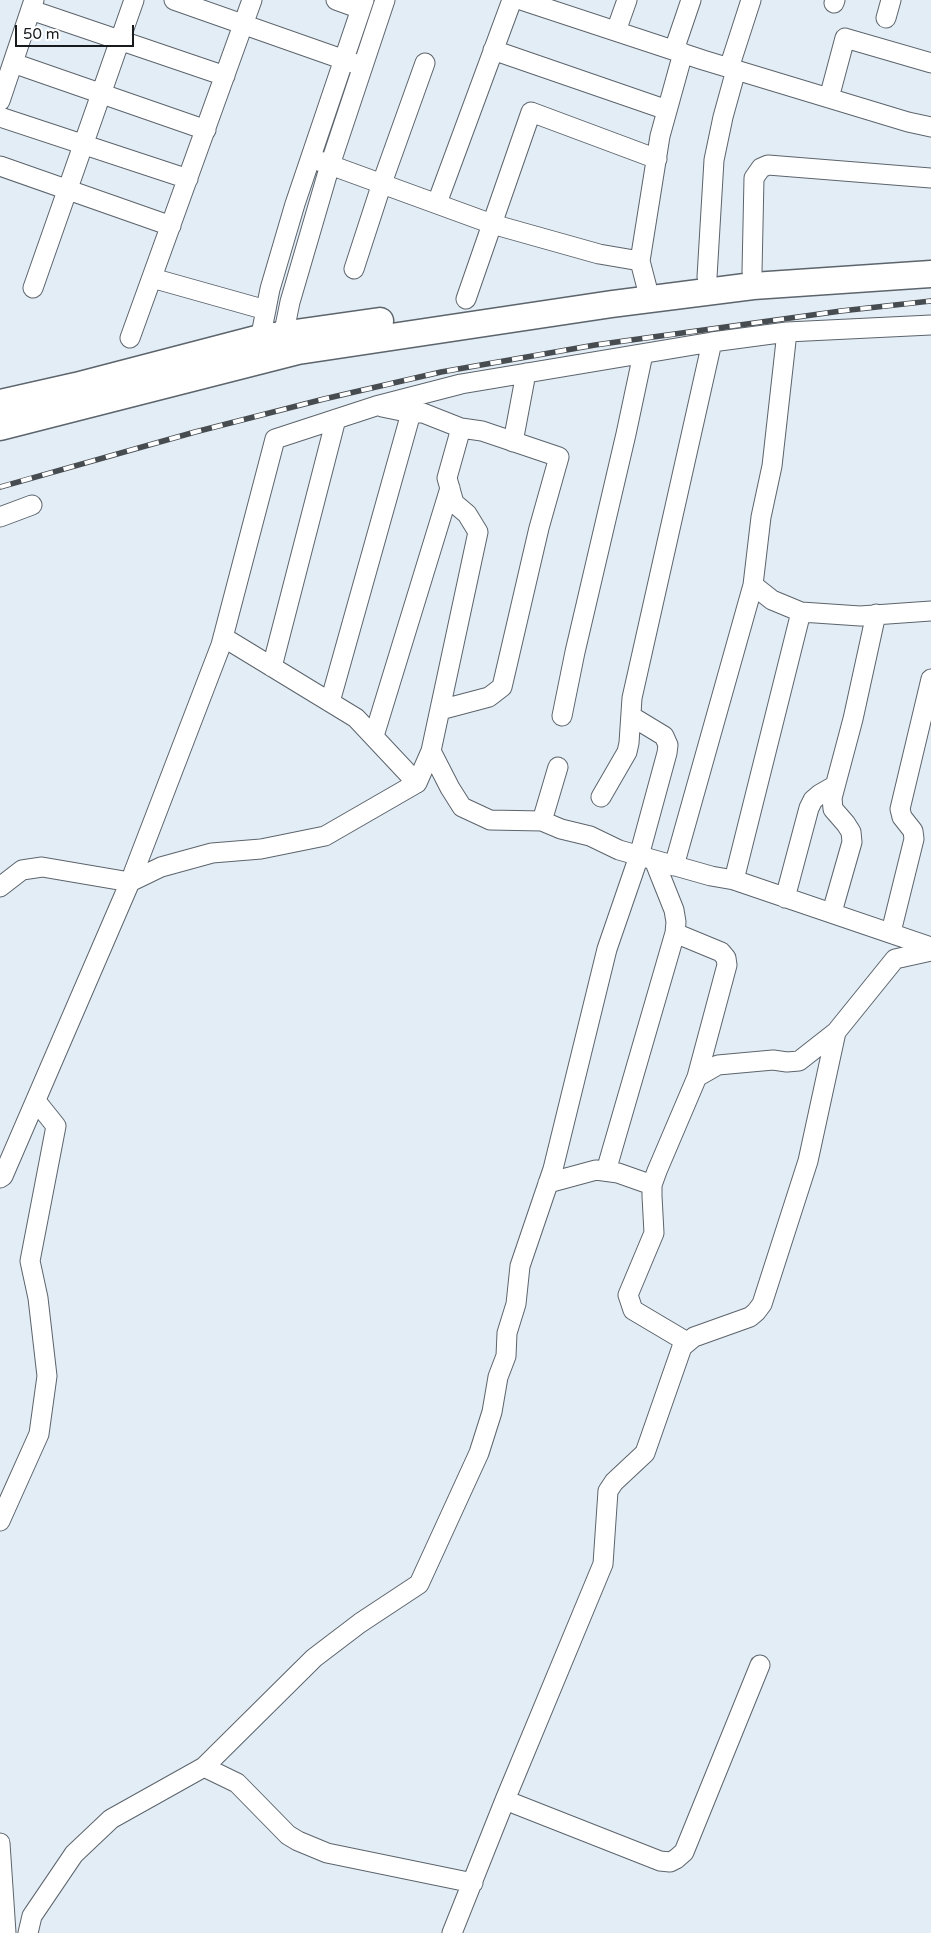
<!DOCTYPE html>
<html>
<head>
<meta charset="utf-8">
<style>
  body { margin:0 }
  #map { position:relative; width:931px; height:1933px; overflow:hidden; background:#e3edf6; font-family:"Varela Round",sans-serif }
  canvas { display:block }
  .scale { position:absolute; left:15px; top:25px; width:119px; height:22px; box-sizing:border-box; border:2px solid #181b1e; border-top:0; padding-left:6px; font-size:15px; line-height:18px; white-space:nowrap; color:#181b1e; -webkit-text-stroke:4px #fff; paint-order:stroke }
</style>
</head>
<body>
<div id="map">
<canvas width="931" height="1933"></canvas>
<div class="scale">50 m</div>
</div>
<script>
const ctx = document.querySelector('canvas').getContext('2d');
ctx.lineJoin = 'round';
const toPath = rows => new Path2D(rows.map(r => 'M' + r).join(''));
function strokePath(path, color, width, dash) { ctx.strokeStyle = color; ctx.lineWidth = width; ctx.lineCap = dash ? 'butt' : 'round'; ctx.setLineDash(dash || []); ctx.stroke(path); }
const street = toPath([
  [174,0,356,64],
  [336,0,361,9],
  [521,0,703,60,908,122,931,127],
  [834,3,835,0],
  [31,10,225,76],
  [886,18,891,0],
  [616,31,627,0],
  [493,50,667,110],
  [674,50,691,0],
  [13,63,206,130],
  [729,68,751,0],
  [829,98,845,38,931,63],
  [0,101,34,0],
  [0,117,188,179],
  [311,158,492,224,599,254,640,261,660,136,683,53],
  [0,166,171,226],
  [437,203,512,0],
  [640,261,647,288],
  [354,269,382,183,425,63],
  [752,272,754,178,761,168,768,165,931,178],
  [707,277,714,160,723,117,736,70],
  [152,278,266,310],
  [33,288,134,0],
  [466,299,531,112,657,159],
  [130,338,252,0],
  [281,346,290,302,330,165,385,0],
  [258,350,270,289,295,204,364,0],
  [382,407,411,413,423,413,461,428,482,431,559,457,539,528,502,687,489,697,440,710],
  [513,442,526,373],
  [0,517,32,505],
  [753,585,772,600,801,612,860,616,931,611],
  [223,637,356,718,417,783],
  [272,667,336,419],
  [330,702,411,413],
  [562,716,575,652,626,434,643,354],
  [374,736,450,488],
  [431,751,450,788,462,807,490,820,542,821,561,829,590,836,619,850,711,876,734,880,931,947],
  [601,797,627,752,629,743,632,698,712,342],
  [542,821,558,767],
  [674,866,753,585,761,517,772,466,787,332],
  [734,880,801,612],
  [0,887,22,870,42,867,130,882,221,645,275,439,376,406,461,384,712,342,787,332,931,325],
  [785,898,809,808,813,800,820,794,834,786],
  [832,912,852,842,851,832,846,824,833,809,832,798,853,719,876,614],
  [891,932,914,839,913,831,902,817,900,809,931,679],
  [675,933,721,952,726,958,727,965,697,1077],
  [606,1171,675,933,676,922,674,910,654,860],
  [0,1178,3,1176,130,882,161,867,212,853,261,849,325,836,417,783,431,751,478,532,467,514,454,503,447,478,461,428],
  [548,1183,596,1170,618,1173,652,1185],
  [687,1342,633,1310,628,1295,654,1233,652,1196,652,1185,657,1171,697,1077,718,1065,773,1060,787,1062,799,1061,836,1032,895,959,931,951],
  [0,1521,39,1434,47,1376,38,1298,30,1261,56,1126,36,1101],
  [204,1767,237,1783,288,1835,298,1841,327,1853,473,1883],
  [505,1800,660,1861,670,1862,676,1859,684,1852,760,1665],
  [0,1843,6,1933],
  [28,1933,32,1916,74,1854,111,1819,204,1767,314,1658,360,1623,419,1584,479,1453,492,1412,498,1377,506,1356,507,1333,516,1304,520,1266,553,1169,607,949,639,856,667,753,668,745,664,736,631,716],
  [452,1933,505,1800,603,1564,608,1491,614,1482,645,1453,682,1347,694,1337,750,1317,756,1312,762,1304,808,1161,836,1032]
]);
const secondary = toPath([
  [0,403,76,386,260,338,380,321],
  [0,427,298,351,612,304,753,286,931,274]
]);
const rail = toPath([
  [0,487,195,432,324,399,441,372,595,345,841,311,931,301]
]);
strokePath(street, '#5c646c', 21);
strokePath(secondary, '#5c646c', 29);
strokePath(street, '#fff', 19);
strokePath(secondary, '#fff', 26);
strokePath(rail, '#474c50', 5.5);
strokePath(rail, '#fff', 4, [11]);
</script>
</body>
</html>
